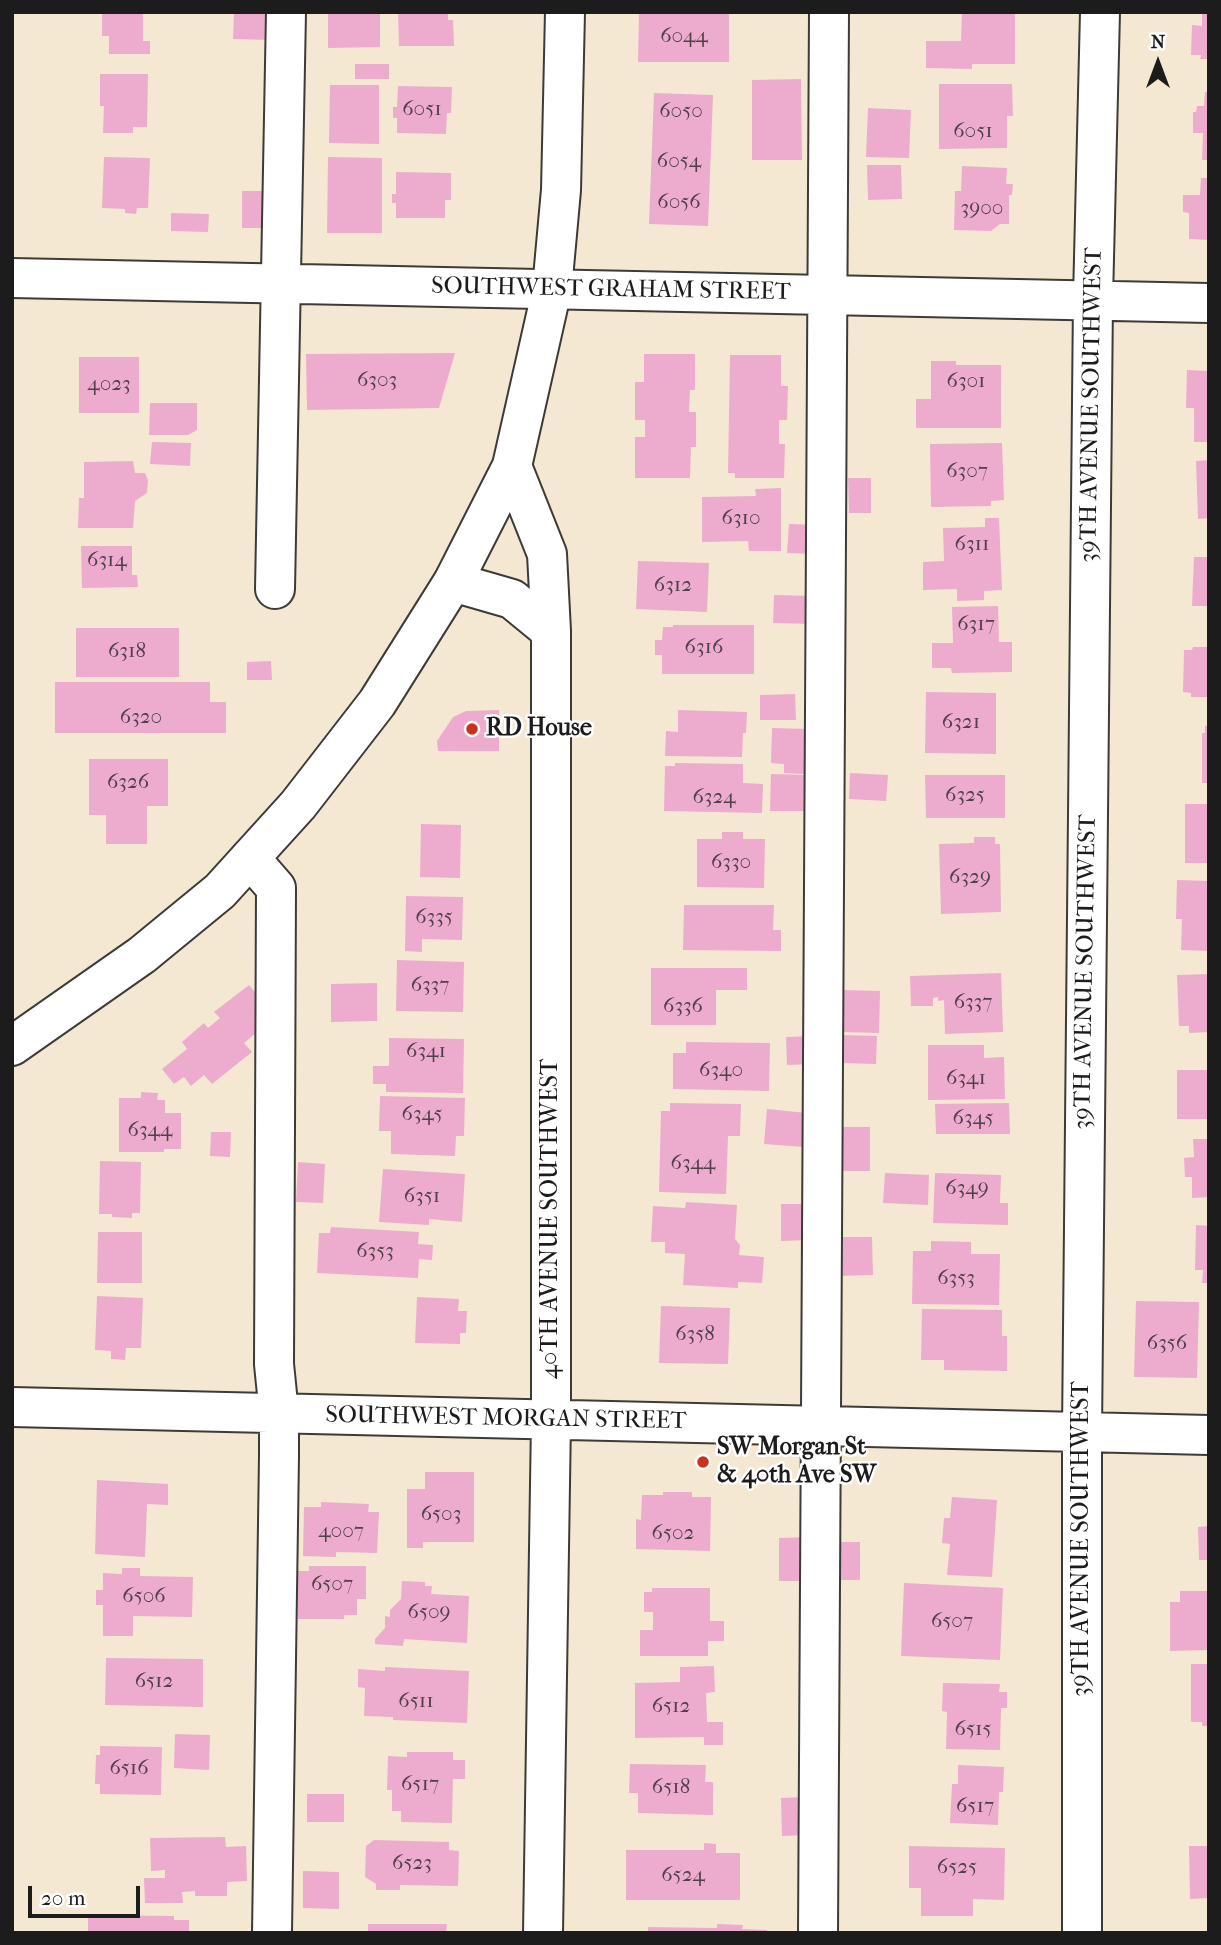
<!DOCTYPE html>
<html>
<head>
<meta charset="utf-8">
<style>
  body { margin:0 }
  #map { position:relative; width:1221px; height:1945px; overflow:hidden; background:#f4e8d2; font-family:"IM FELL French Canon",serif }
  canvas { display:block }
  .frame { position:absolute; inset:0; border:14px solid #1c1c1c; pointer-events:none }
  .north { position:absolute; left:1123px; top:28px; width:70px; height:70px; -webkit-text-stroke:5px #fff; paint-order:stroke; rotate:0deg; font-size:19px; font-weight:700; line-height:28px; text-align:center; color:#1c1c1c }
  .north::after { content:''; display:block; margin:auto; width:24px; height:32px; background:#1c1c1c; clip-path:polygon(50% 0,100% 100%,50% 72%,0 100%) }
  .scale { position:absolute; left:28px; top:1886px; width:112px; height:32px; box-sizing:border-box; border:4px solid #1c1c1c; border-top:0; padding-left:9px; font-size:21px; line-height:24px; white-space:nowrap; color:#1c1c1c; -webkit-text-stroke:5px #fff; paint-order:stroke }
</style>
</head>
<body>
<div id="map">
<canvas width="1221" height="1945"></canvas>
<div class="frame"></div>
<div class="north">N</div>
<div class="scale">20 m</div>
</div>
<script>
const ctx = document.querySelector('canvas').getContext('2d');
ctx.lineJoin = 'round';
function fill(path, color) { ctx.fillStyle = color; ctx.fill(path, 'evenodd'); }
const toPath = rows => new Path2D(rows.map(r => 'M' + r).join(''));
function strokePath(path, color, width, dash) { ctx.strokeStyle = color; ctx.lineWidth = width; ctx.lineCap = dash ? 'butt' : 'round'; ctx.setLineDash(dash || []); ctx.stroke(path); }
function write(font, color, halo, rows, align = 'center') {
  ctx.font = font + ' "IM FELL French Canon",serif'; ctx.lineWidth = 5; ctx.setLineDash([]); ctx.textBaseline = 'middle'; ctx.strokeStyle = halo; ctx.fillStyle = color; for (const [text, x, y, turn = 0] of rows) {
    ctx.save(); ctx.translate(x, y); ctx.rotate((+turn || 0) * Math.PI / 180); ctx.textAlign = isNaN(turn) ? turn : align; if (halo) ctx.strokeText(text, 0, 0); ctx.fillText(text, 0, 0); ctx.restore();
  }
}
const building = toPath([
  [102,12,143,12,143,41,150,41,150,54,109,54,109,36,102,36],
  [234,12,272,12,271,40,233,39],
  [328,12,380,12,380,47,328,48],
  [398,12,448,12,448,20,453,20,454,46,399,46],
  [639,12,729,12,729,62,638,62],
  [962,12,1015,12,1015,64,972,64,972,69,926,68,926,41,961,41],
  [1202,12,1209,12,1209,59,1200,59,1201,55,1191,55,1192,25,1202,26],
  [355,64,389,64,389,79,355,79],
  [100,74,148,74,147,127,133,127,133,133,103,133,104,106,100,106],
  [801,79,802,160,752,160,752,80],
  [939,84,1012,84,1013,116,1007,116,1007,148,939,149],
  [330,85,379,85,379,144,329,143],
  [398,86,452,87,451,113,447,113,446,134,397,133,397,118,393,118,393,107,397,107],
  [1205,92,1209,92,1209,160,1202,160,1203,133,1193,133,1193,112,1196,112,1197,106,1204,106],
  [654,93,713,95,708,226,649,224],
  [868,108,911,110,909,158,866,157],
  [104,157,150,158,148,208,137,208,136,214,125,213,125,209,102,208],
  [328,157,382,158,382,233,327,233],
  [867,165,901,165,902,199,868,200],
  [962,166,1007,168,1006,184,1013,184,1012,195,1009,195,1009,224,1000,224,991,231,954,230,955,191,961,191],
  [396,172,451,173,451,200,445,200,445,218,396,218,396,203,392,203,392,194,396,194],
  [1201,178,1209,178,1209,240,1189,239,1189,213,1183,212,1183,195,1200,195],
  [242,191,277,191,277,228,242,228],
  [171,213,209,214,208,232,171,231],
  [455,353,439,408,307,410,306,354],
  [644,354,695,354,695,390,690,390,689,412,696,412,696,447,691,447,690,478,635,478,635,437,645,437,645,420,635,420,635,382,644,382],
  [730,355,781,355,781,386,788,386,787,420,779,420,779,444,785,444,784,478,735,478,735,473,728,473],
  [79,357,139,357,139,413,79,413],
  [931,361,956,361,956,365,1001,365,1001,428,916,428,916,399,931,399],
  [1187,370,1209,371,1209,442,1194,442,1194,408,1186,408],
  [150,403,197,403,197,430,188,435,149,435],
  [152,442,191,443,190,466,150,464],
  [1002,443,1004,500,991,501,991,506,931,507,930,444],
  [1209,460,1209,518,1198,519,1196,461],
  [133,461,135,473,145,473,148,480,147,493,135,501,133,528,78,528,79,498,84,498,84,462],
  [848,478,871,478,871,513,849,513],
  [781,488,781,551,749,551,748,541,702,542,702,497,756,496,755,489],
  [985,518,999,518,1002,590,984,591,984,600,957,601,957,589,923,590,923,562,944,561,943,528,985,527],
  [789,524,816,525,814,554,787,553],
  [81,546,132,546,132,575,137,575,138,587,82,588],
  [1194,557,1209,557,1209,606,1192,606],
  [638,561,709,563,707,612,636,609],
  [774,595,813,596,812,624,773,623],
  [998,606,999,642,1012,642,1012,672,952,673,951,668,932,668,932,643,953,643,952,607],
  [673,625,754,625,754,674,662,674,662,655,655,655,655,640,662,640,663,627,673,627],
  [76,628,179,628,179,677,76,677],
  [1193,647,1209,647,1209,697,1191,697,1191,693,1183,692,1184,650,1192,650],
  [271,661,272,680,247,680,247,662],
  [55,682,210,682,210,702,226,702,226,733,55,733],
  [926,692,996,693,996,754,925,753],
  [795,694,796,720,760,720,760,695],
  [499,710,499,751,438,751,437,741,453,717,466,711],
  [678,710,747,712,746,733,743,733,742,757,665,756,666,731,678,732],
  [1205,726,1209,726,1209,783,1202,783,1202,733,1205,733],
  [772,728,810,729,809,763,805,763,805,774,784,773,784,764,771,763],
  [89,759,168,759,168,806,147,806,147,844,106,844,106,815,89,815],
  [675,763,743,764,743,783,763,784,762,813,664,811,665,766,675,766],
  [850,773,888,775,886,801,849,799],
  [771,774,807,775,806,811,770,811],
  [925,775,1005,775,1005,818,926,818],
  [1185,804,1209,804,1209,863,1185,863],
  [421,824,461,825,460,878,420,877],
  [722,832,743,832,743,839,765,839,764,888,697,887,697,839,722,839],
  [974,837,995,837,995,844,1000,844,1001,912,941,914,939,844,974,843],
  [1177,880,1209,881,1209,951,1181,950,1182,919,1176,919],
  [406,896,463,897,462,940,422,939,422,952,405,951],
  [684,905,774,905,773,930,781,930,781,951,683,950],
  [397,960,464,962,463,1012,396,1011],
  [651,968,747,968,747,990,716,990,716,1025,651,1025],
  [1001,973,1003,1032,945,1034,944,1000,938,1001,938,997,933,998,933,1006,911,1006,910,976],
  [1209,974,1209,1032,1189,1033,1189,1026,1179,1026,1177,975],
  [377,983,377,1021,331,1022,331,984],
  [249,985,268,1008,267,1024,244,1043,252,1052,212,1084,204,1075,191,1086,184,1077,174,1084,162,1069,187,1049,182,1042,204,1023,208,1028,220,1018,214,1012],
  [842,990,880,991,879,1033,841,1032],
  [841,1035,877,1036,876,1064,840,1063],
  [811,1036,812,1064,787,1065,786,1037],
  [389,1038,464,1039,463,1093,386,1092,386,1084,373,1084,373,1066,389,1066],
  [686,1042,770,1043,769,1091,673,1089,673,1053,686,1053],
  [928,1045,984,1045,984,1058,1004,1057,1005,1099,928,1100],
  [1177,1070,1209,1070,1209,1119,1177,1119],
  [141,1092,158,1093,157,1100,165,1100,165,1113,181,1113,181,1149,164,1149,164,1152,119,1152,119,1098,141,1098],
  [380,1096,465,1098,464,1136,456,1136,455,1156,391,1154,391,1131,379,1131],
  [670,1103,741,1104,740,1136,728,1136,726,1194,659,1192,661,1111,670,1111],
  [1009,1103,1010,1134,936,1134,935,1104],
  [767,1109,807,1113,804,1147,764,1144],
  [843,1127,870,1127,870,1171,836,1171,836,1133,843,1133],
  [211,1132,231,1132,230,1157,210,1156],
  [1193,1139,1209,1139,1209,1197,1192,1198,1192,1177,1185,1177,1184,1158,1194,1157],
  [100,1161,141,1162,140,1213,132,1213,132,1218,112,1217,112,1214,99,1214],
  [298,1162,325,1164,323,1203,296,1202],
  [383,1169,465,1174,462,1222,429,1219,429,1225,379,1222],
  [885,1173,929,1175,928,1205,883,1203],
  [935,1173,1001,1175,1000,1203,1008,1203,1008,1225,933,1223],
  [686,1202,737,1205,735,1239,740,1245,739,1255,764,1257,762,1283,738,1282,738,1288,683,1285,685,1254,665,1253,665,1242,651,1242,653,1206,685,1208],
  [781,1204,809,1204,810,1240,781,1241],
  [1196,1225,1209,1226,1209,1283,1202,1283,1203,1270,1195,1270],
  [331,1227,419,1232,418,1244,433,1245,432,1260,419,1259,418,1278,317,1273,319,1233,330,1233],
  [98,1232,142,1232,142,1283,97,1283],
  [838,1237,872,1237,873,1275,839,1276],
  [931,1241,971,1242,971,1254,1000,1254,999,1305,912,1304,913,1251,931,1251],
  [97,1296,143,1298,141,1348,126,1348,125,1360,111,1359,111,1351,95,1350],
  [417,1297,459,1299,458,1311,467,1311,466,1333,460,1333,460,1344,415,1343],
  [1136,1301,1199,1302,1197,1378,1134,1377],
  [661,1306,730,1308,728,1364,659,1363],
  [922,1309,1002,1310,1002,1336,1007,1336,1007,1371,944,1370,944,1360,921,1360],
  [425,1472,474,1472,474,1542,423,1542,423,1548,407,1548,407,1489,425,1489],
  [97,1480,168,1484,168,1505,147,1504,145,1557,95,1554],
  [663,1492,692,1492,692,1497,711,1497,710,1551,636,1549,636,1519,641,1520,642,1495,663,1495],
  [952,1497,997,1500,992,1577,947,1575,950,1544,942,1543,944,1518,950,1518],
  [321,1502,369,1504,368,1512,379,1512,377,1553,336,1552,336,1557,303,1556,304,1507,321,1507],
  [1209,1526,1209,1560,1199,1560,1198,1527],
  [811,1537,811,1581,779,1581,779,1538],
  [833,1542,860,1542,860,1580,833,1580],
  [309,1566,366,1566,366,1599,357,1599,357,1615,344,1615,344,1619,298,1619,298,1571,309,1571],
  [122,1568,140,1568,140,1576,193,1577,192,1617,133,1616,133,1636,103,1636,103,1605,96,1605,96,1590,103,1590,103,1573,122,1574],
  [402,1581,425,1582,425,1586,432,1586,431,1594,469,1596,467,1643,404,1639,403,1646,375,1644,375,1639,385,1628,385,1616,390,1617,390,1610,401,1599],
  [904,1583,1003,1588,1000,1660,901,1656],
  [652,1588,710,1588,710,1621,724,1621,724,1641,708,1641,708,1656,640,1656,640,1630,653,1630,653,1612,644,1612,644,1592,652,1592],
  [1180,1591,1209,1591,1209,1650,1170,1651,1170,1602,1180,1602],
  [106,1658,203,1659,203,1707,105,1705],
  [1191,1664,1209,1664,1209,1726,1202,1726,1202,1722,1191,1722],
  [714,1666,715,1692,706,1693,707,1722,723,1722,723,1745,704,1745,704,1737,635,1738,635,1683,680,1682,680,1667],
  [385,1667,469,1671,467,1723,393,1720,393,1717,364,1716,365,1688,358,1687,358,1669,385,1671],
  [943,1683,1000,1684,999,1692,1007,1692,1007,1708,1001,1708,1000,1750,946,1749,947,1712,942,1711],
  [175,1734,210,1735,209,1770,174,1768],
  [100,1746,162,1747,161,1795,100,1794,100,1784,95,1784,96,1755,100,1755],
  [407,1752,453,1752,453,1760,465,1760,465,1779,453,1779,452,1823,401,1822,401,1811,392,1811,392,1790,387,1790,388,1756,407,1757],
  [630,1764,706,1765,705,1782,713,1782,713,1815,638,1813,638,1793,629,1793],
  [958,1765,1004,1767,1003,1792,999,1792,998,1825,950,1823,952,1784,958,1784],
  [307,1794,344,1794,344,1822,307,1822],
  [806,1797,807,1835,782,1836,781,1798],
  [225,1837,226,1847,246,1846,247,1881,227,1882,227,1896,195,1896,195,1891,182,1892,183,1903,145,1903,144,1878,165,1878,165,1870,151,1871,150,1838],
  [374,1840,449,1842,449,1850,459,1851,458,1886,400,1885,400,1890,376,1890,376,1884,365,1877,366,1846],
  [704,1843,716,1844,716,1853,740,1853,740,1900,626,1900,626,1850,704,1850],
  [909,1846,1005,1848,1004,1900,973,1899,973,1916,921,1916,921,1888,909,1888],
  [1189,1846,1209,1846,1209,1898,1190,1899],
  [303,1871,339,1872,339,1909,303,1908],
  [88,1915,174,1916,174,1920,189,1920,189,1933,88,1933],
  [368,1924,447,1924,446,1933,368,1933],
  [717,1924,743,1925,742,1929,767,1930,767,1933,648,1933,648,1927,717,1928]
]);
const minor = toPath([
  [12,278,1209,303],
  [512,466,547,554,551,631,551,1420,543,1933],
  [453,582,512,599,551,631],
  [275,589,286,12],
  [250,858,276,888,274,1364,279,1414,279,1455,272,1933],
  [12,1407,1209,1435],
  [818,1933,829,12],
  [1082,1933,1082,1432,1093,299,1100,12]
]);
const major = toPath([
  [12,1046,142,955,220,891,298,805,377,703,453,582,512,466,552,289,561,190,565,12]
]);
const markers = [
  [472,729,7,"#c8321e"],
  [703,1462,7,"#c8321e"]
];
const numberNames = [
  ["6044",684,37],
  ["6051",422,110],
  ["6050",681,112],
  ["6051",973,132],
  ["6054",679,162],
  ["6056",679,203],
  ["3900",982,209],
  ["6303",377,381],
  ["6301",966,382],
  ["4023",109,385],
  ["6307",967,472],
  ["6310",741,519],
  ["6311",972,545],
  ["6314",107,561],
  ["6312",673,586],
  ["6317",976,625],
  ["6316",704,648],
  ["6318",127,652],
  ["6320",141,718],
  ["6321",961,723],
  ["6326",128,783],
  ["6325",965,796],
  ["6324",714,798],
  ["6330",731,863],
  ["6329",970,878],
  ["6335",434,918],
  ["6337",430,986],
  ["6337",973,1003],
  ["6336",683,1007],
  ["6341",426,1052],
  ["6340",721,1071],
  ["6341",966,1079],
  ["6345",422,1115],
  ["6345",973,1119],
  ["6344",150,1131],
  ["6344",693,1164],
  ["6349",967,1189],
  ["6351",422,1197],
  ["6353",375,1252],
  ["6353",956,1279],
  ["6358",695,1335],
  ["6356",1167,1344],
  ["6503",441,1515],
  ["4007",341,1532],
  ["6502",673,1534],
  ["6507",332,1585],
  ["6506",144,1597],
  ["6509",429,1613],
  ["6507",952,1622],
  ["6512",154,1682],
  ["6511",416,1702],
  ["6512",671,1707],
  ["6515",973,1730],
  ["6516",129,1769],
  ["6517",420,1785],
  ["6518",671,1788],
  ["6517",975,1807],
  ["6523",412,1864],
  ["6525",957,1868],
  ["6524",683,1876]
];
const streetNames = [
  ["SOUTHWEST GRAHAM STREET",611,290,1],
  ["39TH AVENUE SOUTHWEST",1092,405,-89],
  ["39TH AVENUE SOUTHWEST",1086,972,-89],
  ["40TH AVENUE SOUTHWEST",551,1219,-90],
  ["SOUTHWEST MORGAN STREET",506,1419,1],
  ["39TH AVENUE SOUTHWEST",1082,1539,-90]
];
const poiNames = [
  ["RD House",486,729],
  ["SW Morgan St",717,1448],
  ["& 40th Ave SW",717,1476]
];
fill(building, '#edacce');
strokePath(minor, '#3c3b37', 42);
strokePath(major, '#3c3b37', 42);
strokePath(minor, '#fff', 38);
strokePath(major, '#fff', 38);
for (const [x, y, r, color] of markers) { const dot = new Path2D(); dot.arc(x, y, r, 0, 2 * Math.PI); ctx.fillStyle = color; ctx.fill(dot); strokePath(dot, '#fff', 2.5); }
write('21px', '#504048', null, numberNames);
write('24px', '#1c1c1c', '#fff', streetNames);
write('bold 24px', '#1c1c1c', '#fff', poiNames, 'left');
</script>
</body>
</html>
